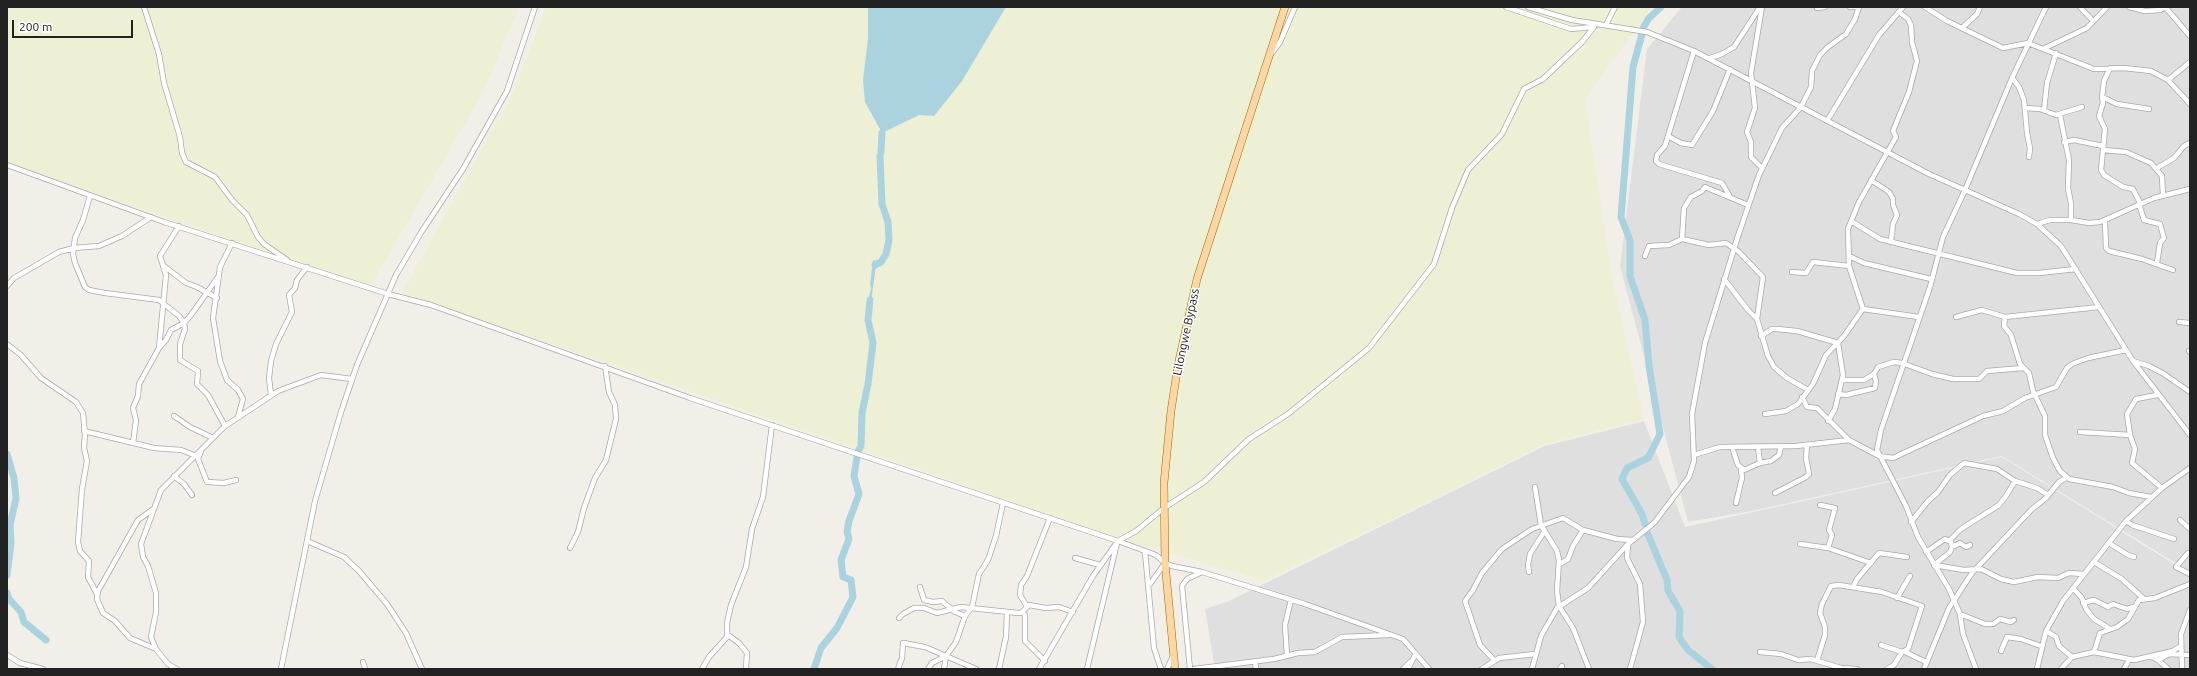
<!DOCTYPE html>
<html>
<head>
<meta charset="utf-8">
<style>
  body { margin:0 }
  #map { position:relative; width:2197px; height:676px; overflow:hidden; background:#f2efe9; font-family:Ubuntu,sans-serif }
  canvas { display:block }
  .frame { position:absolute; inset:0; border:8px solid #222; pointer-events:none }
  .scale { position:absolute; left:12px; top:20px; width:121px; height:18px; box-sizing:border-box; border:2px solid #222; border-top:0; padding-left:5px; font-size:12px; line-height:14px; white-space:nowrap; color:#222; -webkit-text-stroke:3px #fff; paint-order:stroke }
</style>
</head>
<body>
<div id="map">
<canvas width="2197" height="676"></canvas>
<div class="frame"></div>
<div class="scale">200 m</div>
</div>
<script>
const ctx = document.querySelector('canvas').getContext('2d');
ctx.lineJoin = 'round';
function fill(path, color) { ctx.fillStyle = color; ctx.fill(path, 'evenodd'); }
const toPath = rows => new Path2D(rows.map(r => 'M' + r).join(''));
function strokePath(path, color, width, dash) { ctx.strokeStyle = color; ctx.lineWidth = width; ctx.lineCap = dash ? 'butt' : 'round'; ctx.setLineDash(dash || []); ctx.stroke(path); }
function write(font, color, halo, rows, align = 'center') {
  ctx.font = font + ' Ubuntu,sans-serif'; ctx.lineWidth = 3; ctx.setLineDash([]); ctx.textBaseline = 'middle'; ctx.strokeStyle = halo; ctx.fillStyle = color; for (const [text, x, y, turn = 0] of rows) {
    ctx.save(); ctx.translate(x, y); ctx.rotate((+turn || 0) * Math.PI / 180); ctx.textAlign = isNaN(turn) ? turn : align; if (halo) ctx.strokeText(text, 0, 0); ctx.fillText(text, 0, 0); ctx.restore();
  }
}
const residential = toPath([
  [1682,7,2190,7,2190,572,2002,456,1752,511,1688,522,1620,266,1647,49],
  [1644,421,1685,527,2002,457,2190,574,2190,669,1215,669,1205,609,1229,601,1545,446]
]);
const farmland = toPath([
  [7,7,519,7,483,93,370,287,7,163],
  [546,7,1652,7,1585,99,1612,277,1644,419,1546,444,1264,581,1115,537,402,293,514,90]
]);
const water = toPath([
  [868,7,1006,7,962,81,934,116,919,115,882,133,865,102,863,80,868,38],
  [884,256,881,263,876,266,870,309,867,305,871,288,870,284,873,260,879,262]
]);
const river = toPath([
  [1643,28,1649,18,1661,7],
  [1642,34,1633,67,1621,217,1630,240,1630,276,1645,320,1649,366,1660,434,1648,458,1627,468,1622,479,1642,514,1645,524],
  [881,152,882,133],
  [875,265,881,262,886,254,889,240,888,222,882,204,880,156],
  [858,451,861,446,862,413,868,384,873,343,868,320,870,300],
  [7,454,14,478,16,498,10,525,11,543,7,575],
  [1647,532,1667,580,1668,591,1680,611,1679,637,1688,650,1712,669],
  [7,593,9,599,21,612,24,622,46,640],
  [814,669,821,648,837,628,853,597,851,580,843,577,841,560,849,539,847,532,849,521,859,494,854,476,857,457]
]);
const street = toPath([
  [144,7,159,54,164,83,180,137,182,153,186,162,215,177,232,200,247,215,258,237,264,244,287,260],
  [1506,7,1571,29,1593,27],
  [1528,7,1572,20,1647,32,1694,51,1929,174,2019,214,2037,224,2061,246,2133,361,2190,435],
  [1762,7,1751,73,1755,108,1747,132,1751,142,1751,157,1762,168],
  [1850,7,1858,7],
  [1925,7,1947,21,2003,48,2028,43,2094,69,2124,68,2151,71,2168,80,2190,104],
  [2080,7,2093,21],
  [2129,7,2145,11,2160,10,2166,7],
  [1817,8,1825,7],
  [2166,8,2190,36],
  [1606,25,1615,7],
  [1963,27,1977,14,1980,7],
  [2045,48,2087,28,2107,7],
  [1694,51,1668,136,1665,146,1657,155,1656,161,1659,164,1722,183,1730,197],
  [1272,53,1280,42,1295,7],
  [1710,58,1722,54,1734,47,1760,7],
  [2110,68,2104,81,2102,97,2117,104,2149,109],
  [2012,78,2019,87,2024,100,2027,133,2030,148,2029,157],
  [2168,80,2190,62],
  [2102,97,2103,103,2099,116,2105,129,2101,170,2104,175,2123,187,2133,189,2140,203],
  [2026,108,2040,109,2056,115,2082,107],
  [2044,110,2047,83,2056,53],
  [2060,115,2069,160,2068,188,2071,204,2071,220],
  [1827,121,1879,35,1903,7],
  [1668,136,1681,143,1692,145,1713,111,1730,69],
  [2064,142,2074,140,2103,146],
  [2103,150,2126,152,2151,163,2162,176,2163,196],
  [7,165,164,222,388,294,431,305,690,398,1118,541,1156,555,1165,563,1172,566,1202,572,1305,604,1403,639,1429,669],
  [2157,168,2174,158,2184,146,2190,143],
  [1871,180,1889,192,1893,199,1893,205,1897,215,1893,224,1891,241],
  [90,196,83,220,75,238,73,254,75,263,85,287,89,290,105,293,159,300,179,316,184,323,185,329,180,344,180,360,198,371,197,384,208,395,225,426],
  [2139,204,2144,220,2160,224,2164,238,2160,243,2157,263],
  [1748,205,1705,187,1702,191,1691,197,1684,208,1682,239,1709,245,1726,243,1738,251,1763,277,1757,319],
  [1851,221,1880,239,2017,273,2039,273,2076,269],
  [2105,221,2106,248,2109,251,2142,259,2173,270],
  [2037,224,2050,220,2071,220,2089,223,2100,222,2154,198,2190,189],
  [232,243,220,267,213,318,220,361,227,380,238,390,243,399,238,417],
  [1645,256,1649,246,1669,245,1682,239],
  [1849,256,1864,263,1931,279],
  [164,266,186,283,197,287,217,298],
  [1792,272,1806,273,1813,262,1849,266],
  [1724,279,1748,310,1757,319,1768,356,1774,367,1787,378,1808,390],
  [7,286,14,278,59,252,74,248,99,246,122,236,151,217],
  [1863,309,1849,266,1848,229,1859,202,1896,137,1893,131,1909,92,1917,61,1912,42,1911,25,1908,19,1899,12],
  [1863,309,1919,317],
  [1956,317,1982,310,2005,317,2099,307],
  [2005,317,2004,326,2011,335,2020,364,2029,373,2033,391,2045,416,2045,435,2053,458,2060,471,2069,479,2113,487,2129,493,2151,497],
  [2179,322,2190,323],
  [1761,336,1772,329,1777,329,1797,331,1838,343,1843,375,1835,409,1828,421],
  [7,344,21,355,41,378,76,402,83,413,85,434,84,448,87,461,82,489,78,542,80,551,89,561,88,577,97,594],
  [159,348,166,340,171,330,184,323,191,315,218,277],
  [2189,351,2190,352],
  [2133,361,2149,366,2164,374,2190,392],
  [1842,380,1864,380,1874,374,1878,367,1894,362,1902,363,1932,374,1953,379,1979,379,1987,371,2023,368],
  [1838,394,1846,395,1875,388,1876,381,1874,374],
  [271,395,269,378,271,361,276,344,292,312,289,295,295,288,297,280,307,267],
  [2157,395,2136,399,2127,414,2130,435,2135,449,2132,463,2162,488],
  [1802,397,1807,407,1817,408,1849,440,1879,456,1893,458,1983,416,2003,411,2025,398,2056,387,2067,368,2072,364,2088,358,2126,350],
  [1765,414,1786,411,1798,404,1813,384,1826,355,1844,336,1863,309],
  [174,416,190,427,213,438],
  [84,431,154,448,181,450,194,455],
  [2080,432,2130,435],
  [133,443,136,420,133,408,138,396,139,384,159,348,166,275,160,256,179,226],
  [1732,447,1738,465,1744,470,1760,463,1771,461,1779,455,1781,446],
  [1758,447,1760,463],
  [201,451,198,459,207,482,224,483,236,480],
  [1694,455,1720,447,1796,446,1849,440],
  [174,476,184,484,192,495],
  [1535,487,1541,525,1557,551,1559,560,1557,591,1559,606,1573,628,1589,669],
  [1775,493,1806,477,1809,474,1806,458,1807,445],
  [1736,503,1742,478,1741,468],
  [1820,505,1835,508,1829,530,1832,535,1828,548],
  [152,510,138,520,98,591,97,599,103,613,115,621,130,638,156,649,168,664,177,669],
  [2180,520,2190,529],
  [2126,521,2132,525,2174,539],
  [1911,522,1928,501,1938,492,1950,475,1964,463,1997,469,2015,481,2037,488,2048,495],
  [307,541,344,557,359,571,387,604,406,633,422,669],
  [1949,541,1961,529,1999,505,2006,496,2015,481],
  [2109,543,2128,555,2134,557],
  [1628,544,1627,558,1640,584,1643,622,1630,669],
  [1800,544,1828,548,1871,563],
  [1952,547,1960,543,1966,547,1970,545],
  [570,548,578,532,584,508,595,478,606,460,616,419,615,405,609,392,605,366],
  [1145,552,1154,648,1161,669],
  [1926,552,1945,539,1951,542,1952,547,1950,552,1934,565],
  [2188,553,2176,567,2190,574],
  [1075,558,1100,565],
  [2094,562,2122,579,2143,598],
  [1560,564,1568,559,1573,546,1583,530],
  [1934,565,1964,570,1981,569,2001,579,2014,582,2038,577,2058,578,2069,573,2084,574],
  [1529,572,1528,565,1530,554,1544,532],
  [1150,584,1165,563],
  [920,587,924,600,933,602,942,601,955,612,965,616],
  [1853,587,1857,579,1879,553,1907,557],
  [2073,588,2082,598,2086,609,2094,619,2110,629],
  [1897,598,1910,576],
  [2083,603,2094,600,2108,607,2113,604,2127,609,2134,607],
  [1026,605,1020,595,1021,585,1027,576,1050,518],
  [1022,612,1025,615,1025,641,1045,661],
  [1960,614,1985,624,1993,624,2000,619,2011,622,2014,620],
  [899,618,903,614,914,608,924,608,937,613,961,607,1018,613,1021,613,1029,605,1046,608,1059,607,1073,612],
  [2046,631,2056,637,2059,646,2072,657],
  [728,635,739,643,747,653,746,669],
  [1881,645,1902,652],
  [156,649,151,637,156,612,156,593,148,566,143,557,141,544,161,490,225,426,278,391,321,375,352,379],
  [2001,651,2007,637,2021,639,2041,646],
  [1760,652,1781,654,1798,660,1811,659,1841,668,1857,669],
  [1905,652,1926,662],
  [2094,652,2100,633,2117,627,2128,619,2139,600,2155,598,2190,584],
  [7,655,20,663,43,669],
  [1287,656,1285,625,1291,600],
  [2152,657,2158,660,2169,654,2190,655],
  [1494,660,1480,645,1465,601,1473,590,1482,573,1502,549,1532,529,1563,518,1583,530,1617,539,1633,540],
  [2158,660,2168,669],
  [1817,661,1825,635,1825,627,1820,613,1822,604,1831,586,1839,585,1882,592,1922,606,1908,649,1902,652,1894,665,1887,669],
  [363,662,365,669],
  [1255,662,1256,669],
  [281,669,315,501,341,412,357,365,396,275,422,231,463,169,507,91,535,7],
  [702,669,709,657,727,637,727,623,731,605,746,567,752,529,763,497,772,425],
  [898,669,902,658,903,643,925,647,976,669],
  [928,669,932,663,946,656,956,642,965,616,972,607,979,574,988,560,996,536,1003,503],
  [944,669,946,656],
  [999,669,1006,637,1007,612],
  [1039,669,1093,576,1118,541,1136,531,1164,508,1204,482,1249,439,1288,414,1369,348,1434,264,1452,208,1468,170,1502,134,1524,89,1543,79,1582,42,1594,27],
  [1087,669,1117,543],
  [1167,669,1173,656],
  [1190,669,1182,586,1187,579,1202,572],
  [1194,669,1274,659,1298,653,1315,652,1342,637,1388,635],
  [1403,669,1410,662],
  [1408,669,1415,655],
  [1482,669,1499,658,1535,654],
  [1532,669,1541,636,1557,608,1588,588,1628,544,1654,523,1689,477,1694,461,1692,414,1705,343,1738,236,1759,175,1782,128,1801,107,1811,87,1812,71,1820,55,1828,47,1846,34,1855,19,1859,7],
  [1560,669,1562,666],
  [1924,669,1949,608,1972,573,2031,510,2046,498,2059,482,2066,478],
  [1976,669,1963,634,1960,614,1949,589,1918,537,1906,506,1877,450,1881,430,1930,287,1943,237,1965,190,2012,78,2046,7],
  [2037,669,2046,631,2063,601,2126,521,2162,488,2190,468],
  [2061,669,2072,657,2094,652,2134,660,2173,651,2181,646],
  [2124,669,2129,660],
  [2182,669,2181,634,2190,610]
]);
const primary = toPath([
  [1175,669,1165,563,1164,483,1171,411,1178,365,1197,279,1285,7]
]);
const streetNames = [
  ["Lilongwe Bypass",1186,332,-78]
];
fill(residential, '#e0dfdf');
fill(farmland, '#eef0d5');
fill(water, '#aad3df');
strokePath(river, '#aad3df', 7);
strokePath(street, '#a9a9a9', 6);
strokePath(primary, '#a06b00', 8);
strokePath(street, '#fff', 4.5);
strokePath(primary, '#fcd6a4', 7);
write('12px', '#222', '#fff', streetNames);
</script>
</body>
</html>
